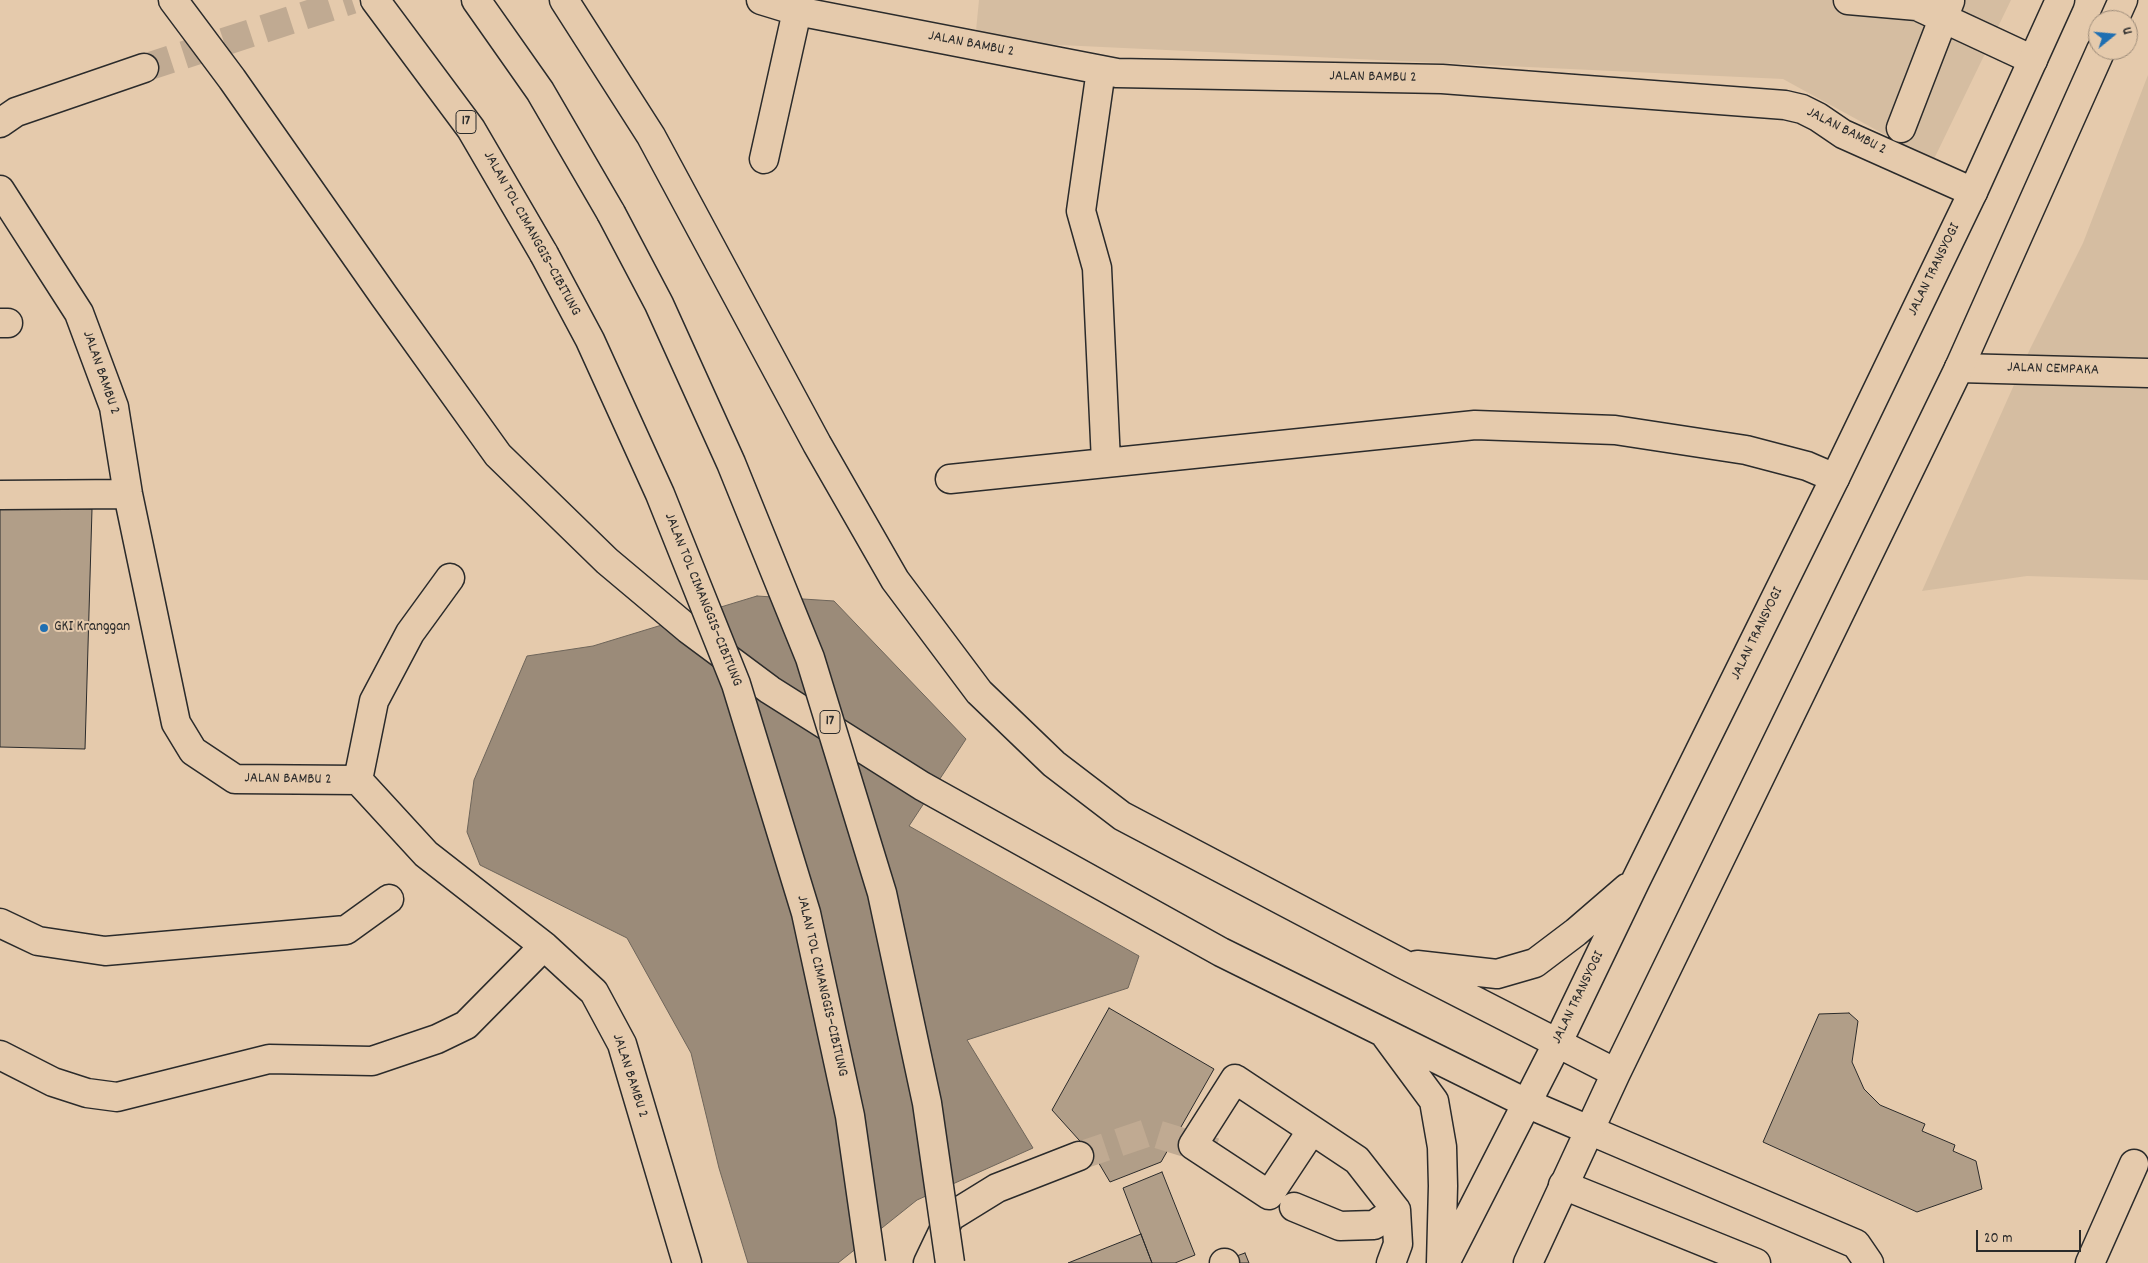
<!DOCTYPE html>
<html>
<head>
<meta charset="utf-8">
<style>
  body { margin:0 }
  #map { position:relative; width:2148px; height:1263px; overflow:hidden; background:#e5caac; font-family:Dekko,sans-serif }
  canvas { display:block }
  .north { position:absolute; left:2088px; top:10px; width:50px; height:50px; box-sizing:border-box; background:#e5caac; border:1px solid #9b8a78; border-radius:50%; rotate:73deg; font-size:14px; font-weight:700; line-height:20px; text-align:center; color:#2b2b2b }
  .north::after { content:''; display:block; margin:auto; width:18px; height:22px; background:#1f6fb2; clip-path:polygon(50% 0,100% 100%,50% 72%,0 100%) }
  .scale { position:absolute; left:1976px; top:1230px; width:105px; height:22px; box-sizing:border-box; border:2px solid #2b2b2b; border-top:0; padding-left:6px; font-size:15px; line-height:18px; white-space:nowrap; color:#2b2b2b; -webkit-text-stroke:4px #e5caac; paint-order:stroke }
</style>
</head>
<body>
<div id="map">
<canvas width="2148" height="1263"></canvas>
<div class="north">U</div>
<div class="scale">20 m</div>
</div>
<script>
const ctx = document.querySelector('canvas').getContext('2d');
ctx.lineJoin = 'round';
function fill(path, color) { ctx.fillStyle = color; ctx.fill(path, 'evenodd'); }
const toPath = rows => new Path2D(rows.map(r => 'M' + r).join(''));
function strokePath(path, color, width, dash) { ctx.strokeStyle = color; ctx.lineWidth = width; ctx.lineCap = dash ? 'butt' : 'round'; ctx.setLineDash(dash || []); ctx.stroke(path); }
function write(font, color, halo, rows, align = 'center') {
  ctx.font = font + ' Dekko,sans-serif'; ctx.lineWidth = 4; ctx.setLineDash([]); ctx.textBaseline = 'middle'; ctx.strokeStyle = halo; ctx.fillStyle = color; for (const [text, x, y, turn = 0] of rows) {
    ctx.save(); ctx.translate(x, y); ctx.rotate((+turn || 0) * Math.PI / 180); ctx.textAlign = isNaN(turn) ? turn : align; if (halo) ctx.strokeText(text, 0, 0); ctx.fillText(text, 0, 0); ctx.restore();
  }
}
const built = toPath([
  [979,0,2011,0,1933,161,1783,79,975,41],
  [2148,75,2148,580,2027,576,1922,591,2030,349,2083,243]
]);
const water = toPath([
  [757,596,834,601,966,739,909,826,1139,956,1128,988,967,1040,1033,1148,917,1200,838,1263,748,1263,719,1168,691,1053,627,938,480,865,467,832,474,780,527,656,593,646,757,596]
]);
const building = toPath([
  [0,507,92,509,85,749,0,747,0,507],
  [1109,1008,1214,1069,1161,1162,1110,1182,1097,1160,1052,1110,1109,1008],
  [1849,1013,1858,1021,1852,1062,1864,1089,1880,1105,1925,1124,1922,1131,1955,1145,1953,1151,1976,1161,1982,1189,1917,1212,1763,1142,1819,1014,1849,1013],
  [1162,1172,1195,1255,1175,1263,1152,1263,1123,1188,1162,1172],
  [1141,1234,1152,1263,1068,1263,1141,1234],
  [1245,1253,1249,1263,1217,1263,1245,1253]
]);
const minorTunnel = toPath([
  [144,68,352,0],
  [1079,1156,1150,1132,1215,1152]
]);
const minor = toPath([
  [761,0,797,11,1117,73,1442,79,1785,105,1802,109,1818,117,1843,134,1973,192],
  [1848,0,1917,6,2033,60],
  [1101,70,1081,211,1097,268,1106,462],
  [0,123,16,112,144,68],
  [1901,128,1950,1],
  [764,159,797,11],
  [0,190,79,313,114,407,128,494,176,723,193,751,235,779,358,780,426,854,544,946,594,992,622,1044,687,1263],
  [0,323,8,323],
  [1959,368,2148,373],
  [950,479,1475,425,1615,430,1746,450,1807,466,1835,478],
  [0,495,128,494],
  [358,780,374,701,410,633,450,578],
  [0,923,38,941,105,951,346,930,389,899],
  [0,1055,53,1082,87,1093,117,1097,269,1059,372,1061,437,1039,466,1025,544,946],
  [1312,1130,1269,1195,1193,1145,1235,1079,1312,1130,1357,1160,1396,1210,1398,1244,1391,1263],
  [1589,1130,1856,1244,1869,1263],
  [1563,1185,1756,1263],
  [1294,1207,1340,1226,1374,1225,1396,1210],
  [928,1263,950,1217,997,1188,1079,1156],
  [1224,1263,1225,1263],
  [2090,1263,2134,1164]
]);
const highway = toPath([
  [173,0,232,79,384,296,498,455,607,561,688,629,770,690,922,786,1221,952,1526,1103,1589,1130],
  [375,0,471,129,544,254],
  [476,0,540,91,611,213],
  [564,0,651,136,817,444,895,580,979,692,1054,764,1122,816,1403,964,1616,1073],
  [2114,20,2123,0],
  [1417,965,1497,974,1535,963,1576,932,1627,888],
  [1386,1036,1434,1101,1442,1147,1443,1186,1441,1263],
  [1445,1263,1557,1044,1636,880,1835,478,1973,192,2060,0],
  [1528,1263,1616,1073,1959,368,2101,50]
]);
const highwayBridge = toPath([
  [611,213,659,304,731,463,810,658,882,893,927,1103,950,1263],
  [544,254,590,340,660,494,736,684,806,913,850,1116,871,1263]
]);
const markers = [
  [44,628,5,"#1f6fb2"]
];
const shields = [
  [466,122,20],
  [830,722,20]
];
const shieldNames = [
  ["17",466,122],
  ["17",830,722]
];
const streetNames = [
  ["JALAN BAMBU 2",971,45,11],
  ["JALAN BAMBU 2",1373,78,1],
  ["JALAN BAMBU 2",1846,132,27],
  ["JALAN TOL CIMANGGIS–CIBITUNG",531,234,61],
  ["JALAN TRANSYOGI",1935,270,-64],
  ["JALAN CEMPAKA",2053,370,2],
  ["JALAN BAMBU 2",100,373,71],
  ["JALAN TOL CIMANGGIS–CIBITUNG",702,600,68],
  ["JALAN TRANSYOGI",1758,634,-64],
  ["JALAN BAMBU 2",288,780,1],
  ["JALAN TOL CIMANGGIS–CIBITUNG",821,986,77],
  ["JALAN TRANSYOGI",1579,998,-64],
  ["JALAN BAMBU 2",629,1076,72]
];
const poiNames = [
  ["GKI Kranggan",54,628]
];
fill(built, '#d5bda1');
fill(water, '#9b8b79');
strokePath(water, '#6e655a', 1);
fill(building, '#b19e88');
strokePath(building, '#2b2b2b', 1);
strokePath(minorTunnel, '#c0aa92', 28, [28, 14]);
strokePath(minor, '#2b2b2b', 31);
strokePath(highway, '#2b2b2b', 31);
strokePath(minor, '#e5caac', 28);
strokePath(highway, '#e5caac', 28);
strokePath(highwayBridge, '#2b2b2b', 31, []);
strokePath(highwayBridge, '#e5caac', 28);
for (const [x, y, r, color] of markers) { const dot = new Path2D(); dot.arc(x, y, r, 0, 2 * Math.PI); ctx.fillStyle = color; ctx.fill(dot); strokePath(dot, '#e5caac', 2); }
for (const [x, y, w] of shields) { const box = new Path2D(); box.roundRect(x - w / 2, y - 11.5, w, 23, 4); ctx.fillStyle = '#e5caac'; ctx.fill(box); strokePath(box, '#2b2b2b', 1); }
write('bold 14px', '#2b2b2b', null, shieldNames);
write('15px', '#2b2b2b', '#e5caac', streetNames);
write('15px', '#2b2b2b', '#e5caac', poiNames, 'left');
</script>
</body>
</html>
